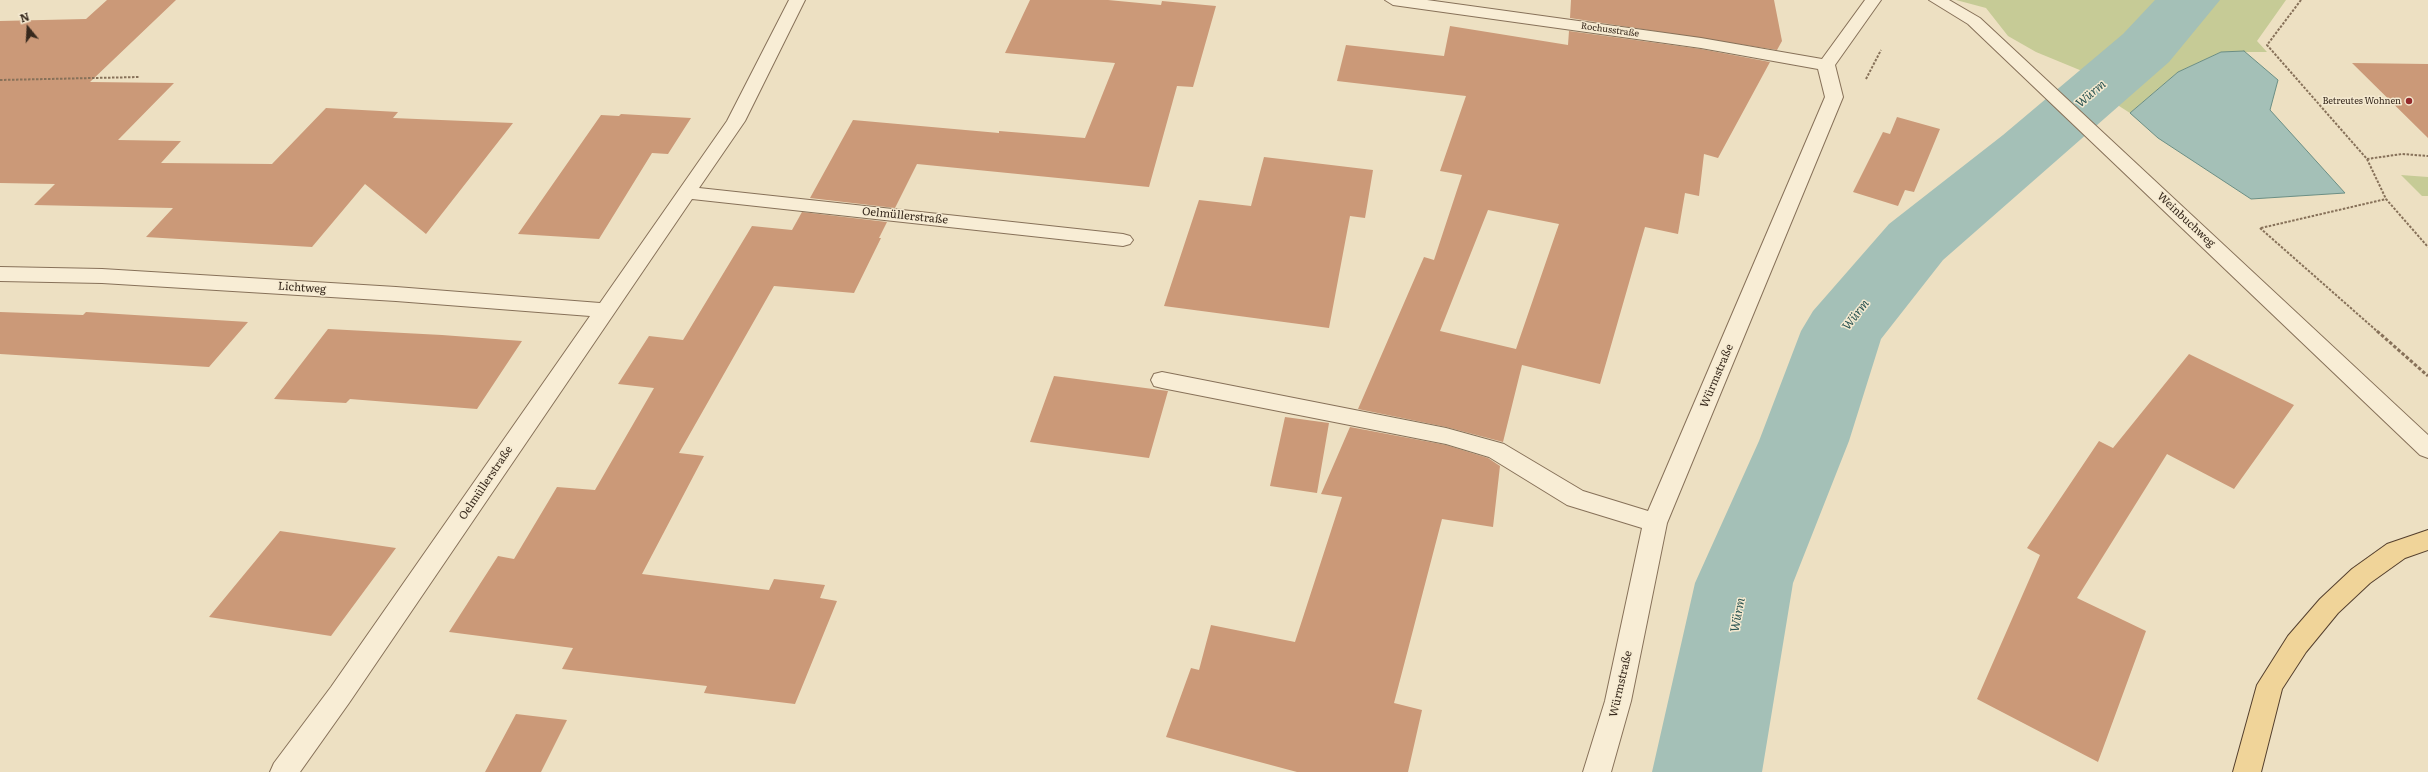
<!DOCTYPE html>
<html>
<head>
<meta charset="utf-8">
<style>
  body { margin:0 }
  #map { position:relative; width:2428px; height:772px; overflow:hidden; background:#ede0c2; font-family:Literata,serif }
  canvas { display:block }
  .north { position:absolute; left:8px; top:8px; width:40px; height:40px; -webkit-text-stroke:3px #f5ead1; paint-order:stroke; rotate:342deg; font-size:11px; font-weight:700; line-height:16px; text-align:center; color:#37291d }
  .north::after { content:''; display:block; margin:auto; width:14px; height:18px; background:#37291d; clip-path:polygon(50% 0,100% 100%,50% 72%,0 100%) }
</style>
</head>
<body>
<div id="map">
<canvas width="2428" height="772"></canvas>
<div class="north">N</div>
</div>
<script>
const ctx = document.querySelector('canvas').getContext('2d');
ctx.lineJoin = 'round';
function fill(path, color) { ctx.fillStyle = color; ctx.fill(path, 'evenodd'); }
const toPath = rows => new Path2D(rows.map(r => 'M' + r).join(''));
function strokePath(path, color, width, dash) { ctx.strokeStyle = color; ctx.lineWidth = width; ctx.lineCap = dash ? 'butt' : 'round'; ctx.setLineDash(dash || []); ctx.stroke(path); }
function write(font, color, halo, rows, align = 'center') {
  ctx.font = font + ' Literata,serif'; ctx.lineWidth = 3; ctx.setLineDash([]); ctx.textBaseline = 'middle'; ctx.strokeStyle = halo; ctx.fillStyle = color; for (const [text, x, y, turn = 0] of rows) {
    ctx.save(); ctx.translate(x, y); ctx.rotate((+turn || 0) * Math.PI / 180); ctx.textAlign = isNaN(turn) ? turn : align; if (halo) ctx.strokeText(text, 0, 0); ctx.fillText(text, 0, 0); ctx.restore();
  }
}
const green = toPath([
  [1956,0,2170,0,2171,1,2134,48,2107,73,2087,73,2036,52,2008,36,1986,8],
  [2198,0,2286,0,2257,41,2267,52,2221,52,2178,72,2130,113,2105,97,2172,31],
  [2401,175,2428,177,2428,196,2422,196]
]);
const water = toPath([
  [2244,51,2278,80,2270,110,2345,193,2251,199,2158,138,2130,113,2178,72,2221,52,2244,51]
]);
const river = toPath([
  [2155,0,2220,0,2169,62,1943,260,1881,339,1849,441,1793,583,1762,772,1652,772,1695,583,1759,441,1801,331,1813,311,1889,224,2003,135,2123,34,2155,0]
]);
const building = toPath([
  [107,0,176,0,90,82,174,83,118,140,181,141,161,163,272,164,326,108,398,112,393,118,513,123,426,234,365,184,312,247,146,237,173,208,34,205,55,184,0,183,0,21,86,19],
  [1030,0,1108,0,1161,5,1162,1,1216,6,1193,87,1177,86,1149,187,917,164,895,208,810,198,853,120,999,133,999,131,1085,138,1115,63,1005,53],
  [1571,0,1774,0,1782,41,1777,50,1570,18],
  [1450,26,1568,45,1569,31,1701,49,1770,62,1718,158,1704,154,1699,196,1685,193,1678,234,1645,227,1600,384,1522,365,1503,442,1446,427,1358,409,1424,257,1434,260,1462,175,1440,171,1466,96,1337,81,1346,45,1444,56],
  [1488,210,1559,224,1516,349,1440,331],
  [2352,63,2428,64,2428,138],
  [621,114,691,118,668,154,652,153,599,239,518,234,601,115,619,116],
  [1897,117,1940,129,1914,192,1905,190,1898,206,1853,192,1883,132,1890,134],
  [1264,157,1373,170,1365,218,1350,216,1329,328,1164,306,1199,200,1251,206],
  [802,212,887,222,879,238,881,238,854,293,774,286,679,453,704,456,642,574,769,590,774,579,825,585,820,598,837,601,795,704,704,693,707,686,562,669,573,648,449,632,498,556,514,559,557,487,595,490,654,388,618,384,649,336,683,340,752,226,792,230],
  [0,312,83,315,86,312,248,322,209,367,0,354],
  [328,329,442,335,522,341,477,409,350,399,346,403,274,399],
  [2189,354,2294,405,2234,489,2167,454,2077,598,2146,631,2098,762,1977,699,2040,555,2027,548,2099,441,2113,448],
  [1054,376,1168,391,1149,458,1030,442],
  [1285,417,1329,423,1317,493,1270,486],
  [1350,427,1446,445,1488,458,1500,466,1493,527,1442,519,1394,703,1422,710,1408,772,1297,772,1166,737,1191,668,1199,670,1211,625,1295,642,1342,497,1321,494],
  [280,531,396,548,331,636,209,617],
  [516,714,567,720,541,772,485,772]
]);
const pathFar1 = toPath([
  [2301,0,2267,45,2367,159,2402,154,2428,156],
  [1866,79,1881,50],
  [0,80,140,77],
  [2367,159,2386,199,2428,247],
  [2260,228,2378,332],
  [2261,228,2386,199]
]);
const path = toPath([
  [2377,331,2428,376]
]);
const minor = toPath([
  [789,0,805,0,745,121,699,188,1123,234,1130,236,1133,240,1130,244,1123,246,692,199,349,703,300,772,270,772,274,763,331,687,590,316,396,301,102,283,0,281,0,267,102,269,396,287,600,303,727,121,789,0],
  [1385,0,1427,0,1701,38,1822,59,1865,0,1881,0,1835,65,1843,97,1667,523,1631,701,1611,772,1583,772,1605,701,1642,528,1567,505,1489,457,1446,444,1162,388,1154,386,1151,380,1154,374,1162,372,1446,428,1504,444,1583,491,1648,511,1825,97,1818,69,1701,48,1393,5,1385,0],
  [1929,0,1949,0,1980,18,2428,435,2428,458,2420,455,1968,24,1929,0]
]);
const major = toPath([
  [2428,530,2428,550,2405,558,2370,583,2338,613,2306,652,2282,689,2261,772,2233,772,2257,685,2288,636,2320,599,2352,569,2387,544,2428,530]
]);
const markers = [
  [2409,101,4,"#952a2c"]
];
const farStreetnames = [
  ["Rochusstraße",1610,30,8]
];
const farPoinames = [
  ["Betreutes Wohnen",2401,101]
];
const streetNames = [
  ["Oelmüllerstraße",905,216,6],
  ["Weinbuchweg",2186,220,43],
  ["Lichtweg",302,288,4],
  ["Würmstraße",1717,376,-67],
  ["Oelmüllerstraße",486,483,-56],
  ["Würmstraße",1621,684,-77]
];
const waterNames = [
  ["Würm",2091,94,-40],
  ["Würm",1856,315,-52],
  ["Würm",1738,615,-79]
];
fill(green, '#c6cb96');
fill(water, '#a4c0b7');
strokePath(water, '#6b8e84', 1);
fill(river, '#a4c0b7');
fill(building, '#cb9978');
strokePath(minor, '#877159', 2);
strokePath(major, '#543f2d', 2);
strokePath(pathFar1, '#877159', 2, [2.5, 1.5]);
strokePath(path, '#877159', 3, [3.5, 2]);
fill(minor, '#f8edd5');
fill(major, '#f0d499');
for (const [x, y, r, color] of markers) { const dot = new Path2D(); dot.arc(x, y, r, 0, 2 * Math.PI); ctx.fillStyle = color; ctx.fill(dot); strokePath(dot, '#f5ead1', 1.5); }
write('9px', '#37291d', '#f5ead1', farStreetnames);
write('9px', '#37291d', '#f5ead1', farPoinames, 'right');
write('11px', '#37291d', '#f5ead1', streetNames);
write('italic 12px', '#2d5653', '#f5ead1', waterNames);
</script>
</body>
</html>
